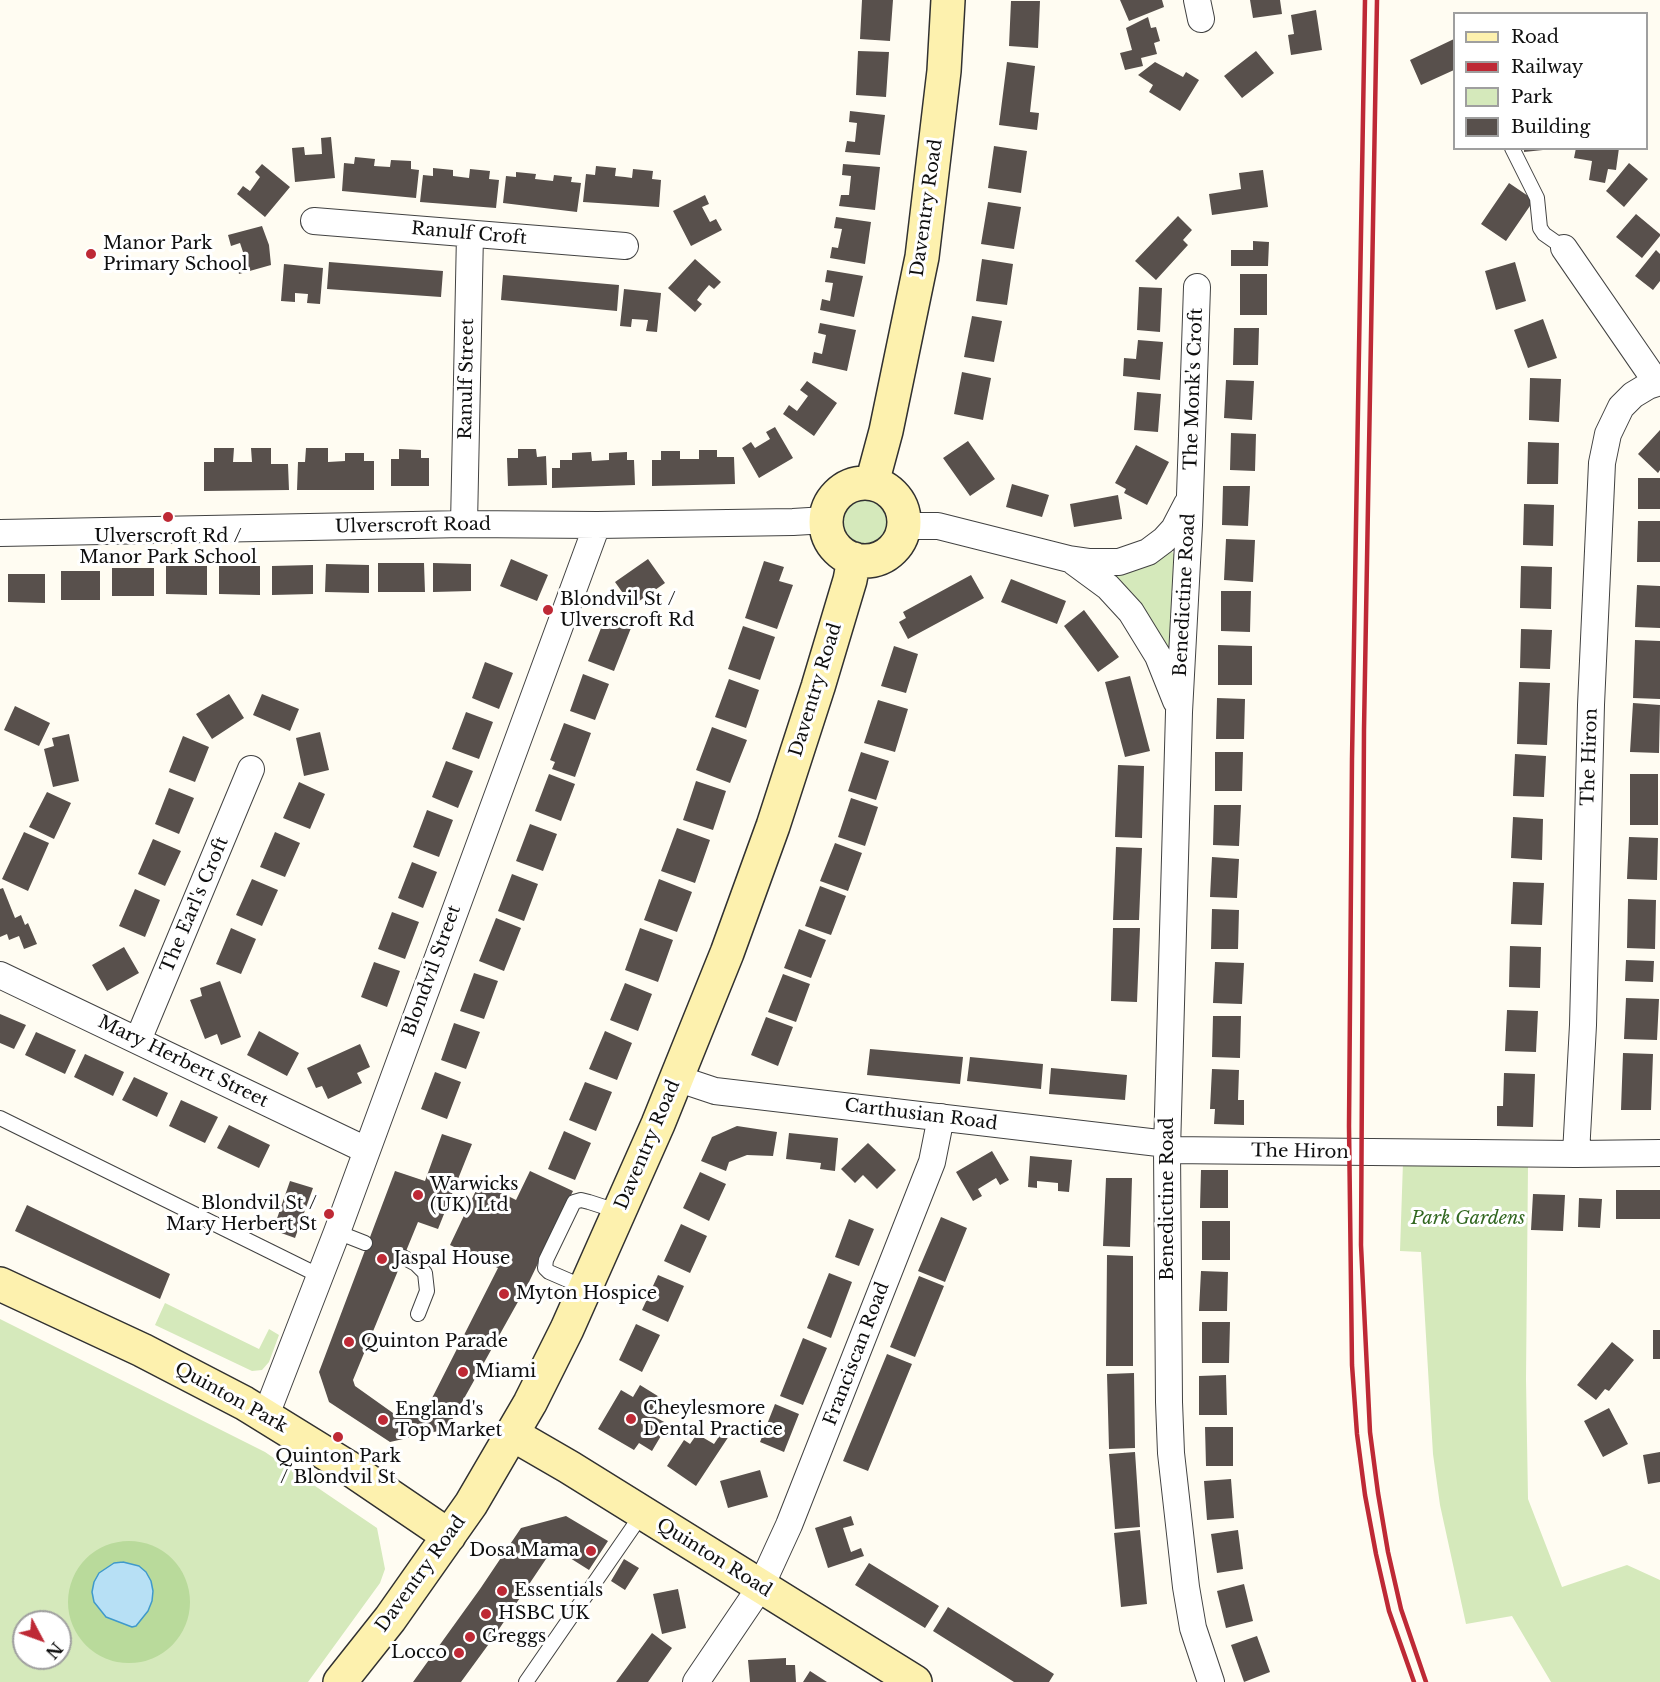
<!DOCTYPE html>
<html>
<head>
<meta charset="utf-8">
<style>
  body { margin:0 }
  #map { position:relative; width:1660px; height:1682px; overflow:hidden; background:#fffcf2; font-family:"Libre Baskerville",serif }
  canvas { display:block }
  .legend { position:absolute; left:1453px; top:12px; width:195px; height:138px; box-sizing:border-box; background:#fff; border:2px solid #9f9f9f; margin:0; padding:8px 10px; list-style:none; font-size:18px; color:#0f0f0f }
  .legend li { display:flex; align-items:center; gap:12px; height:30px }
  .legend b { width:30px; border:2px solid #9f9f9f }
  .north { position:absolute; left:12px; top:1610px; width:60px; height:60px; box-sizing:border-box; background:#fff; border:2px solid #9f9f9f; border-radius:50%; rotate:131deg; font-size:16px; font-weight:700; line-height:24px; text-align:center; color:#0f0f0f }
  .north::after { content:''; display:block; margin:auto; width:21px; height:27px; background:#be2935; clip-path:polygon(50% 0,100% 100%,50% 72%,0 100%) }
</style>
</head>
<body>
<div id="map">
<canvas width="1660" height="1682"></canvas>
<ul class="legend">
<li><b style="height:8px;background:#fdf1ae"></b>Road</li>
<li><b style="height:8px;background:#be2935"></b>Railway</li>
<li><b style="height:16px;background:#d5e9bb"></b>Park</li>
<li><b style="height:16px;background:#58504c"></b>Building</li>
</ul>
<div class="north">N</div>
</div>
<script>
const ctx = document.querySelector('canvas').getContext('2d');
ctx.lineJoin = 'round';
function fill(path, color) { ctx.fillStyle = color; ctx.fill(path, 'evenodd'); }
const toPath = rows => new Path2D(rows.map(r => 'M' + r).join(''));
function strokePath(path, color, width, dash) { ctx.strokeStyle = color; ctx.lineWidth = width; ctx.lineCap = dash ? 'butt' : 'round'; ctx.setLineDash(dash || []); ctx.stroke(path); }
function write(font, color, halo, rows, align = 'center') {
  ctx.font = font + ' "Libre Baskerville",serif'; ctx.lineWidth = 6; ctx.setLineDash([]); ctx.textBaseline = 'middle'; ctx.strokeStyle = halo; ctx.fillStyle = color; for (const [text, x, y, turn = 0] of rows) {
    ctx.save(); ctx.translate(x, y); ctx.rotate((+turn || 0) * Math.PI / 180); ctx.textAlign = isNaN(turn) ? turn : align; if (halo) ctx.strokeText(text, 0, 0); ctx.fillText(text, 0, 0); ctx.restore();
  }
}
const green = toPath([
  '835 521a30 30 0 1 1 60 0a30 30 0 1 1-60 0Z',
  [1171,550,1175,556,1170,652,1114,575],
  [1403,1162,1528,1165,1526,1379,1528,1499,1562,1587,1627,1565,1660,1580,1660,1682,1551,1682,1512,1616,1466,1624,1440,1505,1433,1454,1421,1252,1400,1251],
  [165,1303,259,1349,269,1329,279,1335,269,1362,262,1370,252,1371,155,1325],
  [0,1319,265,1452,377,1528,385,1569,380,1583,308,1682,0,1682],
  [24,1622,60,1622,60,1658,24,1658]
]);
const forest = toPath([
  '68 1602a61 61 0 1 1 122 0a61 61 0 1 1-122 0Z'
]);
const water = toPath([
  [123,1562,139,1566,146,1572,151,1581,153,1591,152,1601,148,1611,136,1626,132,1627,106,1617,94,1602,92,1592,94,1582,99,1573,114,1563,123,1562]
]);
const building = toPath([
  [862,0,893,0,890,41,860,39],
  [1120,0,1162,0,1164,7,1129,21],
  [1250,0,1280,0,1282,14,1253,18],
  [1011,1,1040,1,1038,48,1009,46],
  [1316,10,1322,50,1291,55,1288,35,1294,34,1291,15],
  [1148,17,1151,28,1156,27,1160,41,1154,43,1157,54,1141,58,1143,66,1125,70,1120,53,1132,50,1126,28],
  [1454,39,1454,70,1421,85,1410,60],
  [858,51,889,52,886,97,856,95],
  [1256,51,1274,73,1242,98,1224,76],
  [1007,62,1035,66,1030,112,1039,113,1037,130,999,125],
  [1155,62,1183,77,1186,72,1199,80,1180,111,1149,92,1153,85,1138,75],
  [850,111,885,115,880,155,845,152,847,141,855,142,857,123,849,122],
  [331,137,335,178,295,182,292,148,304,147,305,155,322,154,321,138],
  [994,146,1027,151,1021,193,988,188],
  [1524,148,1543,148,1543,150,1524,152],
  [1576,148,1619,148,1616,170,1608,169,1605,183,1589,180,1592,161,1574,158],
  [355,157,375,159,374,166,390,167,391,160,411,161,411,169,419,170,416,198,342,191,344,163,354,164],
  [1629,163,1648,179,1624,207,1606,191],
  [262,164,290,187,265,217,237,194,243,186,250,191,260,177,255,172],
  [843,164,880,167,875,210,839,206,841,195,849,195,851,176,842,175],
  [596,166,616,168,615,176,625,177,632,178,633,169,653,171,652,179,661,180,659,207,583,202,586,174,595,175],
  [433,168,453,170,453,176,469,178,470,169,490,171,489,179,499,180,496,208,420,202,423,175,433,176],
  [1263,170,1268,207,1212,215,1209,194,1241,189,1239,173],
  [516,172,536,174,535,179,553,181,554,175,572,177,571,182,581,183,577,212,503,203,506,176,516,177],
  [1509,183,1534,200,1506,241,1481,224],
  [705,195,709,204,702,207,710,222,716,219,722,230,691,246,673,211],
  [988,202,1021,207,1014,249,981,244],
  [1636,214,1660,234,1660,236,1642,258,1616,237],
  [1178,216,1192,230,1183,240,1188,245,1156,280,1135,261],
  [836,217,871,222,865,264,830,258,832,247,838,248,842,229,834,228],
  [262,226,269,245,271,265,239,274,236,263,245,261,243,252,240,243,231,246,228,235],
  [1253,241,1269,242,1268,266,1231,266,1231,250,1253,250],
  [1656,250,1660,254,1660,281,1653,290,1635,276],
  [695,259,721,282,714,289,709,285,703,292,697,300,702,304,695,312,668,288],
  [982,259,1013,264,1007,305,976,301],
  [329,262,443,271,441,297,327,289],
  [1515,262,1526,301,1496,310,1485,271],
  [284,264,323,268,320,304,307,303,308,294,295,293,295,302,281,301],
  [827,270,863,276,854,317,820,310,822,299,830,301,833,283,825,282],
  [1240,274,1267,274,1267,315,1240,315],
  [503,275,619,285,617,311,501,300],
  [1139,287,1162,288,1160,332,1137,330],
  [624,289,661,293,657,332,646,331,648,320,632,319,631,327,620,326],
  [972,316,1002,321,994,362,964,357],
  [1543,319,1557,358,1528,368,1514,330],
  [820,323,856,330,847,371,812,363,814,352,822,354,826,335,818,333],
  [1234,328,1259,328,1258,365,1233,365],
  [1138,340,1163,342,1160,380,1123,376,1124,358,1136,359],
  [962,372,991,378,983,420,954,414],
  [1530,378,1561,379,1559,422,1529,420],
  [1226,380,1254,381,1252,420,1224,418],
  [807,381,837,403,814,436,783,414,789,405,797,411,808,396,800,390],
  [1137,392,1161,394,1158,432,1134,430],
  [775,427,793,458,759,478,742,448,751,442,755,448,770,439,766,432],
  [1660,430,1660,470,1658,473,1638,454],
  [1231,433,1256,434,1255,471,1230,470],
  [968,441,995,479,970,496,943,458],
  [1528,442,1559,443,1558,484,1527,484],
  [1136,445,1169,462,1147,505,1124,493,1126,489,1115,483],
  [214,448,234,448,233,462,252,462,251,448,271,448,271,464,288,464,289,490,204,491,204,462,214,462],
  [306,448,328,448,328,462,345,461,345,453,364,453,364,461,374,461,374,490,297,490,298,462,305,462],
  [399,449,421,450,421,458,429,458,429,486,391,486,391,459,399,459],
  [518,449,536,449,537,457,546,456,547,485,508,486,507,458,518,458],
  [699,450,717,450,717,457,734,457,735,484,652,486,652,460,661,460,661,451,680,451,680,459,699,459],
  [591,452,592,461,609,460,609,453,627,452,627,460,634,460,635,485,552,488,552,468,560,468,560,460,572,460,572,453],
  [1638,478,1660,478,1660,509,1638,509],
  [1012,484,1049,495,1042,517,1006,507],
  [1223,486,1250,486,1248,526,1222,525],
  [1118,495,1122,519,1074,527,1070,504],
  [1524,504,1554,505,1553,546,1523,545],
  [1638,521,1660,521,1660,562,1637,562],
  [1226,539,1255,540,1253,582,1224,580],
  [511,559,548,575,537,601,500,586],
  [648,559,665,583,632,606,615,582],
  [764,561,784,567,779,581,793,585,777,629,745,618],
  [378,563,424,563,425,592,378,592],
  [433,563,471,564,471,591,433,592],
  [326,564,369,565,369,593,325,592],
  [313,565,313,594,272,595,272,566],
  [166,566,207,566,207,595,166,594],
  [219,566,260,566,260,595,219,594],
  [1521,566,1552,567,1551,609,1520,608],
  [112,568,154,568,154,596,112,596],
  [61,571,100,571,100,600,61,600],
  [8,574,45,574,45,603,8,602],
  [971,575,984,598,908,639,899,622,906,618,903,612],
  [1011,579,1066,601,1057,624,1001,602],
  [1637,585,1660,586,1660,628,1635,627],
  [1221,591,1251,591,1250,632,1221,631],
  [1084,610,1119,657,1098,672,1064,626],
  [605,618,631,628,614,671,588,661],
  [743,626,775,637,760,680,728,669],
  [1521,629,1552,630,1550,669,1520,668],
  [1635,640,1660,641,1660,699,1633,698],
  [1218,645,1252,646,1252,685,1218,685],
  [894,646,918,654,906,693,881,686],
  [485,662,513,673,499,709,472,698],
  [583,674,609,684,595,720,570,711],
  [1130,676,1150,751,1125,757,1105,682],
  [729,679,759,690,746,728,715,717],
  [1519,682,1550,683,1547,745,1517,744],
  [229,694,244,718,212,739,196,714],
  [262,694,299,709,290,731,253,715],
  [1217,698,1245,699,1244,739,1216,739],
  [878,700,908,709,895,752,864,743],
  [1633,703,1660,705,1659,753,1630,752],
  [15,706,50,723,39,746,4,730],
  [466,712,493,722,479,759,452,749],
  [564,723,591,733,575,777,552,769,555,762,550,760],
  [712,727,747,740,730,783,696,770],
  [320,732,329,770,304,776,296,738],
  [69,734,79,781,53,787,44,749,54,746,52,738],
  [183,736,209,747,195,782,169,772],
  [861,752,889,761,876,800,848,791],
  [1215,752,1243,752,1242,791,1215,791],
  [1515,754,1546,756,1544,797,1513,796],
  [446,761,473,771,458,808,432,797],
  [1118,765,1144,766,1142,838,1115,837],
  [549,774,575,784,561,821,535,811],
  [1630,774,1658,774,1658,825,1630,825],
  [696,781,726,791,713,830,683,820],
  [299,782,325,794,310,829,283,818],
  [169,788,194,798,179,834,155,824],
  [47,792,71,803,54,839,29,827],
  [851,798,878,807,865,846,838,837],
  [1214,805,1241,805,1239,846,1213,845],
  [427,810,453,820,439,857,413,847],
  [1513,817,1543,819,1542,860,1511,858],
  [530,824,557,834,543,871,516,861],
  [677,828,710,840,695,883,661,871],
  [24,832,49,843,28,891,2,879],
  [275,832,300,843,285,877,260,867],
  [1629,837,1658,838,1657,880,1627,879],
  [153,839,181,851,165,886,138,874],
  [835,843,862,853,848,891,820,881],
  [1116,847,1142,848,1139,920,1113,920],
  [1212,857,1239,859,1237,898,1210,897],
  [412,862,437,872,423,908,398,898],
  [512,874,538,884,524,921,498,911],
  [252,879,278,890,262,926,236,915],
  [659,879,692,892,677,932,644,920],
  [1513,882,1544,883,1542,925,1511,924],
  [820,886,846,896,831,935,805,926],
  [3,888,15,918,21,915,25,925,28,923,37,944,24,949,19,936,9,940,7,934,0,937,0,889],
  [135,889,160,900,145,937,119,926],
  [1628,899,1656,900,1655,949,1627,948],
  [1212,909,1239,910,1238,949,1211,949],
  [392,912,419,922,405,959,378,949],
  [496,918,521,928,504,971,479,961],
  [231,928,256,939,241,974,216,964],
  [640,928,673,940,658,982,625,970],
  [1113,928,1140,928,1137,1002,1111,1001],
  [799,929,826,940,811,978,784,968],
  [1510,946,1541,947,1540,988,1509,987],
  [124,947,139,973,107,991,92,965],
  [1626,960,1654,961,1653,982,1625,981],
  [374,962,400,971,387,1007,361,997],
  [1215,962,1244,963,1242,1004,1213,1003],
  [474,973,498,981,484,1019,460,1011],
  [783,974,810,984,796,1022,768,1012],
  [220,981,241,1037,221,1045,217,1034,205,1039,190,1000,202,996,200,988],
  [625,983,652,994,638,1031,610,1020],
  [1626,998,1659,999,1657,1040,1624,1039],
  [1507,1010,1538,1011,1536,1052,1505,1051],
  [0,1014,26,1025,14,1049,0,1043],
  [1213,1016,1241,1016,1240,1058,1212,1057],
  [766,1017,793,1027,778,1066,751,1055],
  [454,1023,480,1032,466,1069,441,1060],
  [259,1031,299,1053,287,1076,247,1055],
  [605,1031,632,1043,617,1080,589,1069],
  [36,1032,76,1050,65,1074,25,1055],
  [360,1044,370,1067,357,1073,362,1083,328,1099,322,1086,316,1088,307,1068],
  [870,1049,963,1057,960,1084,867,1075],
  [1623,1053,1653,1054,1651,1110,1621,1110],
  [85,1054,124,1072,113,1096,74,1077],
  [970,1057,1043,1064,1041,1089,967,1081],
  [1051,1068,1127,1075,1125,1100,1049,1094],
  [1212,1069,1239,1070,1238,1100,1244,1100,1244,1125,1214,1124,1215,1109,1210,1109],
  [435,1072,461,1082,447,1119,421,1109],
  [1504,1073,1535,1074,1533,1127,1497,1126,1497,1106,1503,1106],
  [134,1077,168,1093,157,1117,122,1100],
  [585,1082,612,1092,596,1131,569,1120],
  [181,1100,218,1117,205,1143,169,1126],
  [229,1125,270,1145,259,1168,217,1148],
  [737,1126,777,1132,773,1156,747,1155,729,1162,726,1171,701,1161,712,1137],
  [564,1131,591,1143,575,1180,548,1169],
  [789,1133,838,1138,835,1171,820,1169,821,1163,786,1159],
  [442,1134,472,1144,438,1229,418,1222,353,1380,355,1386,393,1413,428,1406,498,1268,450,1245,480,1182,516,1200,530,1171,573,1191,529,1282,447,1429,390,1442,329,1402,319,1372,395,1171,425,1181],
  [868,1143,896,1170,877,1189,863,1175,855,1183,841,1169],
  [992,1151,1009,1180,1000,1185,996,1178,978,1189,982,1196,973,1201,956,1172],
  [1030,1156,1072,1160,1069,1192,1058,1191,1058,1183,1037,1181,1037,1188,1028,1187],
  [1201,1170,1228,1170,1228,1208,1200,1208],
  [700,1172,726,1184,709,1221,683,1208],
  [1106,1178,1132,1178,1130,1247,1103,1246],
  [290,1181,313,1188,295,1238,273,1230],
  [1616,1190,1660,1190,1660,1219,1616,1219],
  [1533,1194,1565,1195,1563,1231,1531,1230],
  [1579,1198,1602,1199,1600,1228,1578,1227],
  [27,1205,170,1274,160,1299,15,1231],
  [941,1217,967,1228,945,1282,918,1271],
  [849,1219,874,1229,859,1266,835,1257],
  [1202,1221,1230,1221,1230,1260,1202,1260],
  [681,1224,707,1236,690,1273,664,1261],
  [1107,1255,1133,1256,1133,1366,1106,1366],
  [1201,1271,1228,1272,1227,1311,1199,1311],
  [829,1273,852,1282,831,1338,807,1328],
  [658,1275,684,1286,668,1322,642,1310],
  [919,1276,944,1286,915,1357,890,1347],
  [1202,1322,1230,1322,1229,1363,1202,1363],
  [636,1324,660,1335,642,1372,619,1360],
  [1653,1330,1660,1330,1660,1359,1653,1359],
  [803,1338,827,1348,803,1405,780,1396],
  [1612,1342,1634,1360,1609,1391,1605,1389,1596,1400,1577,1385],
  [887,1354,912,1364,868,1471,843,1461],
  [1134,1373,1135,1448,1109,1449,1107,1374],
  [1226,1375,1227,1415,1199,1415,1199,1376],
  [640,1385,661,1398,651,1415,668,1424,652,1451,639,1443,634,1450,598,1429,621,1390,633,1397],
  [775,1404,799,1414,784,1452,760,1442],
  [1609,1408,1628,1444,1603,1457,1584,1421],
  [1205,1427,1233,1427,1233,1466,1206,1466],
  [722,1432,729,1436,696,1486,667,1466,684,1440,690,1444,697,1434,714,1444],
  [1135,1452,1140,1527,1115,1529,1109,1454],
  [1660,1452,1660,1482,1648,1484,1643,1455],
  [760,1470,768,1497,728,1508,720,1481],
  [1231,1479,1234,1518,1207,1520,1204,1481],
  [566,1516,608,1541,589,1570,562,1553,546,1559,491,1641,461,1682,413,1682,480,1589,521,1528],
  [851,1516,854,1525,843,1528,851,1552,861,1548,864,1556,828,1568,815,1528],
  [1140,1530,1147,1604,1121,1607,1114,1533],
  [1238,1530,1243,1569,1217,1573,1211,1534],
  [624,1559,639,1568,625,1590,611,1581],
  [869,1563,939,1606,925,1628,855,1585],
  [1244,1584,1253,1621,1226,1628,1217,1591],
  [678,1589,686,1628,662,1634,653,1594],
  [948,1607,1054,1674,1049,1682,1014,1682,933,1631],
  [652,1633,672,1648,648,1682,616,1682],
  [1257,1636,1270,1672,1244,1682,1231,1645],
  [786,1658,786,1665,795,1665,796,1682,750,1682,748,1660],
  [810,1671,827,1682,803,1682]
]);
const lane = toPath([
  [1512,148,1537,198,1540,228,1544,234,1564,248],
  [0,1118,320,1276],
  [337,1232,365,1243],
  [403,1257,416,1264,425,1273,427,1291,418,1314],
  [586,1288,549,1272,545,1268,546,1260,574,1202,581,1200,589,1202,620,1212],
  [526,1682,642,1514]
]);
const street = toPath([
  [1197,0,1201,19],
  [314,221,625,246],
  [1564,248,1657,383],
  [1197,287,1189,525,1179,712,1167,1150,1169,1402,1171,1453,1186,1587,1193,1628,1211,1682],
  [464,524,470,234],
  [903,529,914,526,938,526,1069,559,1090,562,1119,562,1148,552,1164,540,1174,529,1187,504],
  [0,533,464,524,597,525,793,522,826,520],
  [1074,562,1108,587,1131,612,1158,656,1176,701],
  [0,975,366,1150],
  [138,1040,251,769],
  [676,1078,715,1091,1167,1144],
  [1167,1150,1576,1154,1660,1153],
  [1576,1154,1583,1025,1591,705,1602,463,1608,434,1621,407,1633,395,1648,386,1660,382],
  [266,1415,337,1232,597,525],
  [696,1682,761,1586,789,1525,932,1162,941,1117]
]);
const secondary = toPath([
  '826 522a39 39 0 1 1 78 0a39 39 0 1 1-78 0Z',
  [872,483,886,431,922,257,944,71,948,0],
  [0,1284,142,1350,244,1403,346,1466,449,1536],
  [512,1434,569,1467,915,1682],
  [340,1682,390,1619,471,1504,530,1403,567,1329,658,1124,727,953,773,826,818,687,850,580,854,559]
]);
const rail = toPath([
  [1365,0,1352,758,1349,1126,1352,1365,1357,1434,1365,1495,1376,1554,1389,1611,1414,1682],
  [1377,0,1364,729,1361,1245,1370,1432,1378,1493,1388,1552,1401,1609,1426,1682]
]);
const markers = [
  [91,254,6,"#be2935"],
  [168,517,6,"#be2935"],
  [548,610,6,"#be2935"],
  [418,1195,6,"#be2935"],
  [329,1214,6,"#be2935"],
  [382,1259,6,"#be2935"],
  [504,1294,6,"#be2935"],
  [349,1342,6,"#be2935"],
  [463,1372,6,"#be2935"],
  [631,1419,6,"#be2935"],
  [383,1420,6,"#be2935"],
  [338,1437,6,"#be2935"],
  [591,1551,6,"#be2935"],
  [502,1591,6,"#be2935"],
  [486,1614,6,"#be2935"],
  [470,1637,6,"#be2935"],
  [459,1653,6,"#be2935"]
];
const streetNames = [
  ["Daventry Road",927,208,-82],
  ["Ranulf Croft",469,234,5],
  ["Ranulf Street",467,379,-89],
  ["The Monk's Croft",1194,389,-88],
  ["Ulverscroft Road",413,526,-1],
  ["Benedictine Road",1185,595,-87],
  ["Daventry Road",816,690,-73],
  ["The Hiron",1590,757,-88],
  ["The Earl's Croft",195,905,-67],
  ["Blondvil Street",432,971,-70],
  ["Mary Herbert Street",183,1062,26],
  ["Carthusian Road",921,1115,7],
  ["Daventry Road",648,1145,-67],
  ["The Hiron",1300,1152,1],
  ["Benedictine Road",1168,1199,-90],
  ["Franciscan Road",857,1354,-69],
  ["Quinton Park",231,1398,29],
  ["Quinton Road",714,1558,32],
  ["Daventry Road",421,1574,-54]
];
const poiNames = [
  ["Manor Park",103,244],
  ["Primary School",103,265],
  ["Ulverscroft Rd /",168,537,"center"],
  ["Manor Park School",168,558,"center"],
  ["Blondvil St /",560,600],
  ["Ulverscroft Rd",560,621],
  ["Warwicks",430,1185],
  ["(UK) Ltd",430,1206],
  ["Blondvil St /",317,1204,"right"],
  ["Mary Herbert St",317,1225,"right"],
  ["Jaspal House",394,1259],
  ["Myton Hospice",516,1294],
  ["Quinton Parade",361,1342],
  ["Miami",475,1372],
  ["Cheylesmore",643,1409],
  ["Dental Practice",643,1430],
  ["England's",395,1410],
  ["Top Market",395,1431],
  ["Quinton Park",338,1457,"center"],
  ["/ Blondvil St",338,1478,"center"],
  ["Dosa Mama",579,1551,"right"],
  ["Essentials",514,1591],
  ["HSBC UK",498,1614],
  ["Greggs",482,1637],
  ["Locco",447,1653,"right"]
];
const parkNames = [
  ["Park Gardens",1468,1219]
];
fill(green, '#d5e9bb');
fill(forest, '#b9da9b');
fill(water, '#b7e0f5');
strokePath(water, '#3f99cb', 1.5);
fill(building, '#58504c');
strokePath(lane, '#424242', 16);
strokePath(street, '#424242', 28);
strokePath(secondary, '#313131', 36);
strokePath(lane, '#fff', 14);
strokePath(street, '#fff', 26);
strokePath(secondary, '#fdf1ae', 33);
strokePath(rail, '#be2935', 4.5);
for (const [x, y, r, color] of markers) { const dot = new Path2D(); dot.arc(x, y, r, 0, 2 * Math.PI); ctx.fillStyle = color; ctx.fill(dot); strokePath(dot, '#fff', 2); }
write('18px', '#0f0f0f', '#fff', streetNames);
write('18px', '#0f0f0f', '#fff', poiNames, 'left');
write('italic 18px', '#316720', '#fff', parkNames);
</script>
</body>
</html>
